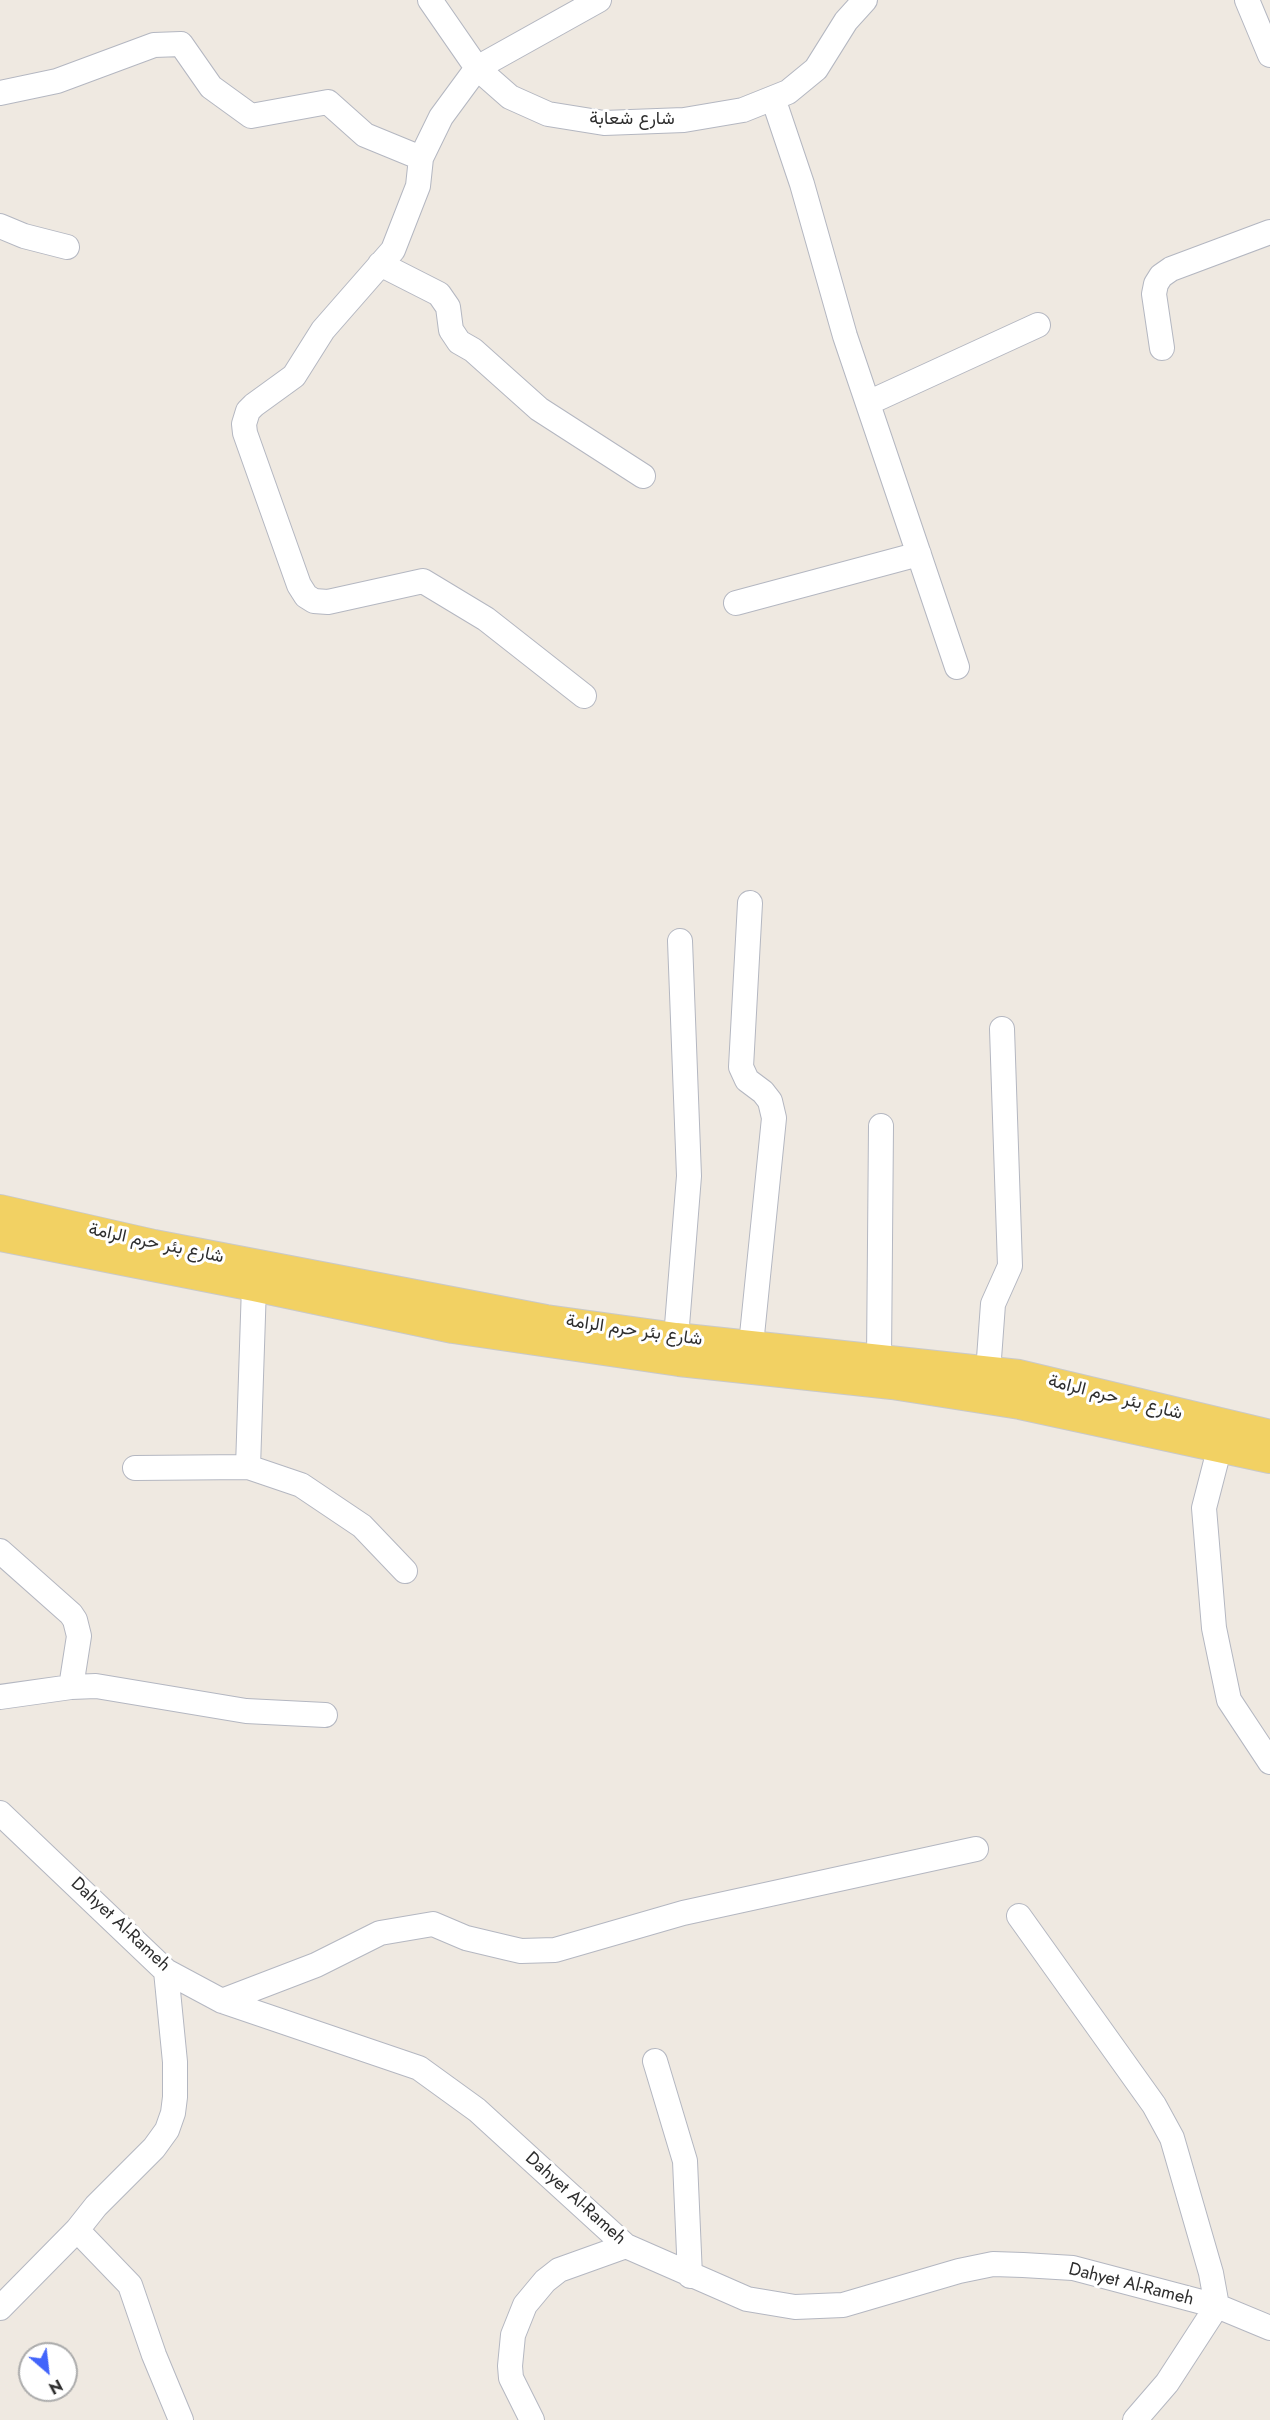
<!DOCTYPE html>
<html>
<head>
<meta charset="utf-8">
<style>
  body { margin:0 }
  #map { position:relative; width:1270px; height:2420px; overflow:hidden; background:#efe9e1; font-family:Jost,sans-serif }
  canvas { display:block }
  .north { position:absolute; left:18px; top:2342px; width:60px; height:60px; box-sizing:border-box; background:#fff; border:2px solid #ababab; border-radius:50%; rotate:152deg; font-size:16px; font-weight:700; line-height:24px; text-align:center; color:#2e2e2e }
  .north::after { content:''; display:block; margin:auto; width:21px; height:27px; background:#4264fb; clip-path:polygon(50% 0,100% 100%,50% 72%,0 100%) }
</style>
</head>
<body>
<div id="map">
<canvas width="1270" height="2420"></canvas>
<div class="north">N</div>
</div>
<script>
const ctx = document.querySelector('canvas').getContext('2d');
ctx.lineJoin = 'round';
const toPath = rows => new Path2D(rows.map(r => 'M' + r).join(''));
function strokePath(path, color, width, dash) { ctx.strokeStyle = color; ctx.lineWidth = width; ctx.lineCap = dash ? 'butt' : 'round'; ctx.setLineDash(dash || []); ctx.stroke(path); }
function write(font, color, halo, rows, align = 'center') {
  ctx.font = font + ' Jost,Vazirmatn,sans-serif'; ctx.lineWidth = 6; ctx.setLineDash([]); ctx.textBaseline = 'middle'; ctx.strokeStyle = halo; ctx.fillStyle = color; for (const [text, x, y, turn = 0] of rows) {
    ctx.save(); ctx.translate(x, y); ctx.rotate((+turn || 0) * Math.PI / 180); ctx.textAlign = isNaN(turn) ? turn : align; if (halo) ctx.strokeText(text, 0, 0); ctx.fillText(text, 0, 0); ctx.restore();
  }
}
const minor = toPath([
  [430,0,477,68,510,97,548,114,604,123,684,120,743,110,788,92,816,69,846,21,865,0],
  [1247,0,1270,55],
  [0,93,57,81,154,45,181,44,211,87,251,116,328,102,365,135,421,158],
  [773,98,802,184,845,336,957,667],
  [0,226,24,236,67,247],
  [380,264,439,294,448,307,451,330,459,342,473,350,539,409,643,476],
  [1162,348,1154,294,1156,284,1161,276,1171,269,1270,232],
  [868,403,1038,325],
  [736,603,919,554],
  [584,696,486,619,423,581,328,602,314,601,306,596,299,585,245,433,244,424,248,411,254,405,294,376,323,330,393,250,418,186,421,158,441,117,477,68,599,0],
  [750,903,741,1067,747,1080,763,1092,770,1101,774,1118,751,1345],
  [676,1338,689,1176,680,941],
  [879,1359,881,1126],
  [988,1372,993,1304,1010,1266,1002,1029],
  [1220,1446,1204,1508,1214,1628,1229,1700,1270,1762],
  [248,1467,254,1286],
  [135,1468,248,1467,301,1485,362,1526,405,1571],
  [0,1551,71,1614,75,1620,79,1636,71,1687],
  [0,1697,71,1687,96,1686,246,1711,325,1715],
  [0,1813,166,1971,222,2001,419,2068,477,2110,626,2246,747,2299,795,2307,843,2305,959,2271,993,2264,1023,2265,1073,2268,1217,2306,1270,2328],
  [1019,1916,1154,2105,1172,2138,1211,2273,1217,2306,1167,2383,1135,2420],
  [222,2001,316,1965,380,1933,433,1924,466,1938,508,1948,521,1951,555,1950,683,1913,976,1849],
  [655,2061,685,2161,690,2276],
  [77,2230,130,2285,154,2355,181,2420],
  [0,2308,77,2230,96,2206,154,2148,167,2130,173,2113,175,2097,175,2062,166,1971],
  [532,2420,511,2378,510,2366,513,2335,525,2305,545,2281,559,2270,626,2246]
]);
const major = toPath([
  [0,1210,154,1245,546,1320,676,1338,1019,1375,1270,1435],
  [0,1236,254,1286,453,1328,679,1361,892,1384,1020,1404,1270,1458]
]);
const streetNames = [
  ["شارع شعابة",632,120],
  ["شارع بئر حرم الرامة",156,1244,12],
  ["شارع بئر حرم الرامة",634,1331,8],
  ["شارع بئر حرم الرامة",1115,1398,14],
  ["Dahyet Al-Rameh",120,1925,43],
  ["Dahyet Al-Rameh",575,2199,42],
  ["Dahyet Al-Rameh",1131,2285,14]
];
strokePath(minor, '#b4b7c1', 26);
strokePath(major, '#c9c9c9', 32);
strokePath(minor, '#fff', 24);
strokePath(major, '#f2d163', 30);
write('18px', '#2e2e2e', '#fff', streetNames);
</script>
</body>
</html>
